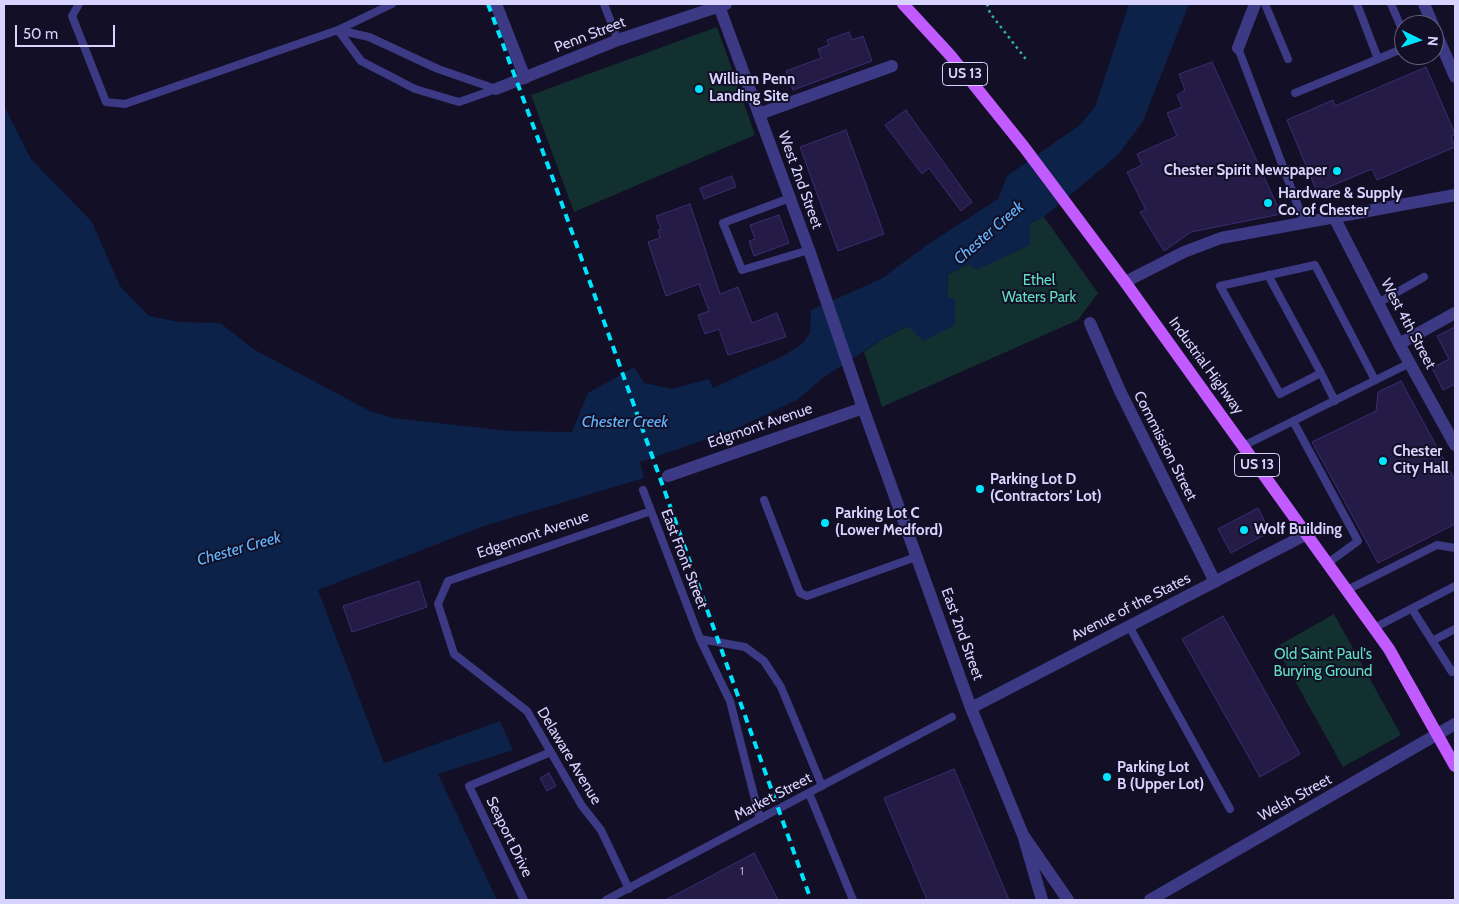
<!DOCTYPE html>
<html>
<head>
<meta charset="utf-8">
<style>
  body { margin:0 }
  #map { position:relative; width:1459px; height:904px; overflow:hidden; background:#130f26; font-family:Cabin,sans-serif }
  canvas { display:block }
  .frame { position:absolute; inset:0; border:5px solid #d9d4ff; pointer-events:none }
  .north { position:absolute; left:1394px; top:15px; width:50px; height:50px; box-sizing:border-box; background:#130f26; border:1px solid #625e7d; border-radius:50%; rotate:94deg; font-size:14px; font-weight:700; line-height:20px; text-align:center; color:#d9d4ff }
  .north::after { content:''; display:block; margin:auto; width:18px; height:22px; background:#00e5ff; clip-path:polygon(50% 0,100% 100%,50% 72%,0 100%) }
  .scale { position:absolute; left:15px; top:25px; width:100px; height:22px; box-sizing:border-box; border:2px solid #d9d4ff; border-top:0; padding-left:6px; font-size:15px; line-height:18px; white-space:nowrap; color:#d9d4ff; -webkit-text-stroke:4px #130f26; paint-order:stroke }
</style>
</head>
<body>
<div id="map">
<canvas width="1459" height="904"></canvas>
<div class="frame"></div>
<div class="north">N</div>
<div class="scale">50 m</div>
</div>
<script>
const ctx = document.querySelector('canvas').getContext('2d');
ctx.lineJoin = 'round';
function fill(path, color) { ctx.fillStyle = color; ctx.fill(path, 'evenodd'); }
const toPath = rows => new Path2D(rows.map(r => 'M' + r).join(''));
function strokePath(path, color, width, dash) { ctx.strokeStyle = color; ctx.lineWidth = width; ctx.lineCap = dash ? 'butt' : 'round'; ctx.setLineDash(dash || []); ctx.stroke(path); }
function write(font, color, halo, rows, align = 'center') {
  ctx.font = font + ' Cabin,sans-serif'; ctx.lineWidth = 4; ctx.setLineDash([]); ctx.textBaseline = 'middle'; ctx.strokeStyle = halo; ctx.fillStyle = color; for (const [text, x, y, turn = 0] of rows) {
    ctx.save(); ctx.translate(x, y); ctx.rotate((+turn || 0) * Math.PI / 180); ctx.textAlign = isNaN(turn) ? turn : align; if (halo) ctx.strokeText(text, 0, 0); ctx.fillText(text, 0, 0); ctx.restore();
  }
}
const green = toPath([
  [717,27,755,135,574,212,531,95],
  [1044,217,1098,293,1078,320,882,407,864,352,881,340,908,326,947,297,948,274,969,264,1030,223],
  [1334,614,1401,735,1343,767,1276,647]
]);
const water = toPath([
  [1129,4,1189,4,1143,121,1119,154,1044,217,1030,223,1030,245,976,270,969,264,948,274,947,297,955,299,955,325,923,341,908,326,881,340,823,378,797,400,731,431,640,462,644,478,484,526,318,590,384,763,500,721,513,750,438,774,497,900,4,900,4,106,31,159,92,222,120,286,149,316,179,322,220,323,255,350,370,411,393,418,510,431,572,432,588,393,634,367,644,383,672,389,709,379,713,388,783,356,803,343,810,333,811,310,881,279,930,243,998,199,1007,176,1080,125,1095,107]
]);
const building = toPath([
  [849,32,852,40,863,36,872,61,793,90,786,71,821,58,818,49,829,45,827,40,849,32],
  [1212,62,1281,214,1191,232,1164,251,1140,212,1146,210,1127,172,1142,165,1137,154,1177,136,1167,113,1182,107,1177,95,1185,90,1179,74,1212,62],
  [1426,67,1455,134,1451,136,1455,147,1377,180,1372,169,1317,192,1287,120,1333,100,1335,106,1426,67],
  [906,110,972,202,961,211,929,168,922,174,885,125,906,110],
  [846,130,884,234,838,251,800,147,846,130],
  [732,176,736,187,704,199,700,188,732,176],
  [690,204,720,294,738,287,752,323,777,313,786,337,728,355,719,329,705,334,698,315,709,311,699,284,666,296,648,242,660,238,658,230,661,229,656,216,690,204],
  [779,215,789,243,754,256,749,241,755,239,750,225,779,215],
  [1455,327,1455,384,1443,390,1432,368,1449,359,1437,336,1455,327],
  [1401,381,1455,480,1455,524,1378,563,1312,442,1376,411,1378,392,1401,381],
  [1258,508,1270,532,1231,553,1218,529,1258,508],
  [419,581,427,607,352,632,343,606,419,581],
  [1223,616,1300,754,1260,777,1182,639,1223,616],
  [954,769,1009,900,927,900,884,798,954,769],
  [549,773,556,786,547,791,540,778,549,773],
  [754,853,778,900,665,900,687,889,754,853]
]);
const path = toPath([
  [987,4,990,13,1028,62]
]);
const service = toPath([
  [79,4,72,16,106,102,125,104,338,30,392,4],
  [604,4,618,40],
  [1265,4,1288,59],
  [1391,4,1404,34],
  [338,30,369,37,438,69,496,89,459,102,415,89,361,61,338,30],
  [1238,48,1304,222],
  [1378,59,1404,48],
  [1295,93,1378,59,1357,4],
  [790,198,723,223,742,270,809,250],
  [1268,275,1321,373],
  [1378,303,1424,277],
  [1335,401,1321,373,1280,394,1220,286,1315,265,1375,380],
  [1293,421,1358,541,1328,563],
  [1243,446,1410,363],
  [643,490,700,639,745,647,764,661,781,687,822,786],
  [764,500,800,593,807,596,916,557],
  [1347,590,1437,545,1455,548],
  [1412,609,1452,672,1455,670],
  [1129,626,1230,809],
  [1374,628,1455,586],
  [700,639,730,701,760,819],
  [1432,641,1455,629],
  [809,793,853,900],
  [629,889,601,830,582,806,527,711,454,654,438,604,448,581,651,511],
  [524,900,469,786,551,752],
  [606,900,952,717]
]);
const minor = toPath([
  [496,4,525,78],
  [1424,4,1433,25],
  [1434,28,1455,77],
  [1238,48,1255,4],
  [759,114,892,66],
  [1334,217,1399,344,1455,445],
  [1125,282,1184,252,1221,238,1455,195],
  [1090,323,1120,391,1215,582],
  [1399,344,1455,313],
  [668,476,863,408],
  [1024,838,1042,900]
]);
const tertiary = toPath([
  [719,6,809,250,863,408,971,708,1023,835,1068,900],
  [496,89,618,40,726,4],
  [971,708,1307,534],
  [1150,900,1455,724]
]);
const primary = toPath([
  [903,4,950,55,1024,147,1125,282,1389,649,1455,766]
]);
const rail = toPath([
  [488,4,553,179,811,900]
]);
const markers = [
  [699,89,5,"#00e5ff"],
  [1337,171,5,"#00e5ff"],
  [1268,203,5,"#00e5ff"],
  [1383,461,5,"#00e5ff"],
  [980,489,5,"#00e5ff"],
  [825,523,5,"#00e5ff"],
  [1244,530,5,"#00e5ff"],
  [1107,777,5,"#00e5ff"]
];
const numberNames = [
  ["1",742,871]
];
const shields = [
  [965,74,45],
  [1257,465,45]
];
const shieldNames = [
  ["US 13",965,74],
  ["US 13",1257,465]
];
const streetNames = [
  ["Penn Street",590,35,-21],
  ["West 2nd Street",800,180,70],
  ["West 4th Street",1408,324,62],
  ["Industrial Highway",1206,366,54],
  ["Edgmont Avenue",760,426,-19],
  ["Commission Street",1165,446,63],
  ["Edgemont Avenue",533,535,-19],
  ["East Front Street",684,559,69],
  ["Avenue of the States",1131,607,-27],
  ["East 2nd Street",962,634,70],
  ["Delaware Avenue",569,756,59],
  ["Market Street",773,797,-28],
  ["Welsh Street",1295,798,-29],
  ["Seaport Drive",509,837,64]
];
const poiNames = [
  ["William Penn",709,80],
  ["Landing Site",709,97],
  ["Chester Spirit Newspaper",1327,171,"right"],
  ["Hardware & Supply",1278,194],
  ["Co. of Chester",1278,211],
  ["Chester",1393,452],
  ["City Hall",1393,469],
  ["Parking Lot D",990,480],
  ["(Contractors' Lot)",990,497],
  ["Parking Lot C",835,514],
  ["(Lower Medford)",835,531],
  ["Wolf Building",1254,530],
  ["Parking Lot",1117,768],
  ["B (Upper Lot)",1117,785]
];
const parkNames = [
  ["Ethel",1039,281],
  ["Waters Park",1039,298],
  ["Old Saint Paul's",1323,655],
  ["Burying Ground",1323,672]
];
const waterNames = [
  ["Chester Creek",989,233,-41],
  ["Chester Creek",625,422],
  ["Chester Creek",239,549,-16]
];
fill(green, '#12302f');
fill(water, '#0c2248');
fill(building, '#241b47');
strokePath(building, '#3b2d73', 1);
strokePath(path, '#2fb8b0', 2.5, [2.5, 4]);
strokePath(service, '#3d3a85', 8);
strokePath(minor, '#3d3a85', 12);
strokePath(tertiary, '#3d3a85', 12);
strokePath(primary, '#c25bff', 12);
strokePath(rail, '#00e5ff', 4, [8, 6]);
for (const [x, y, r, color] of markers) { const dot = new Path2D(); dot.arc(x, y, r, 0, 2 * Math.PI); ctx.fillStyle = color; ctx.fill(dot); strokePath(dot, '#130f26', 2); }
write('12px', '#aca6d1', null, numberNames);
for (const [x, y, w] of shields) { const box = new Path2D(); box.roundRect(x - w / 2, y - 11.5, w, 23, 4); ctx.fillStyle = '#130f26'; ctx.fill(box); strokePath(box, '#d9d4ff', 1); }
write('bold 14px', '#d9d4ff', null, shieldNames);
write('15px', '#d9d4ff', '#130f26', streetNames);
write('bold 15px', '#d9d4ff', '#130f26', poiNames, 'left');
write('15px', '#5fe0c0', '#130f26', parkNames);
write('italic 16px', '#62b6ff', '#130f26', waterNames);
</script>
</body>
</html>
